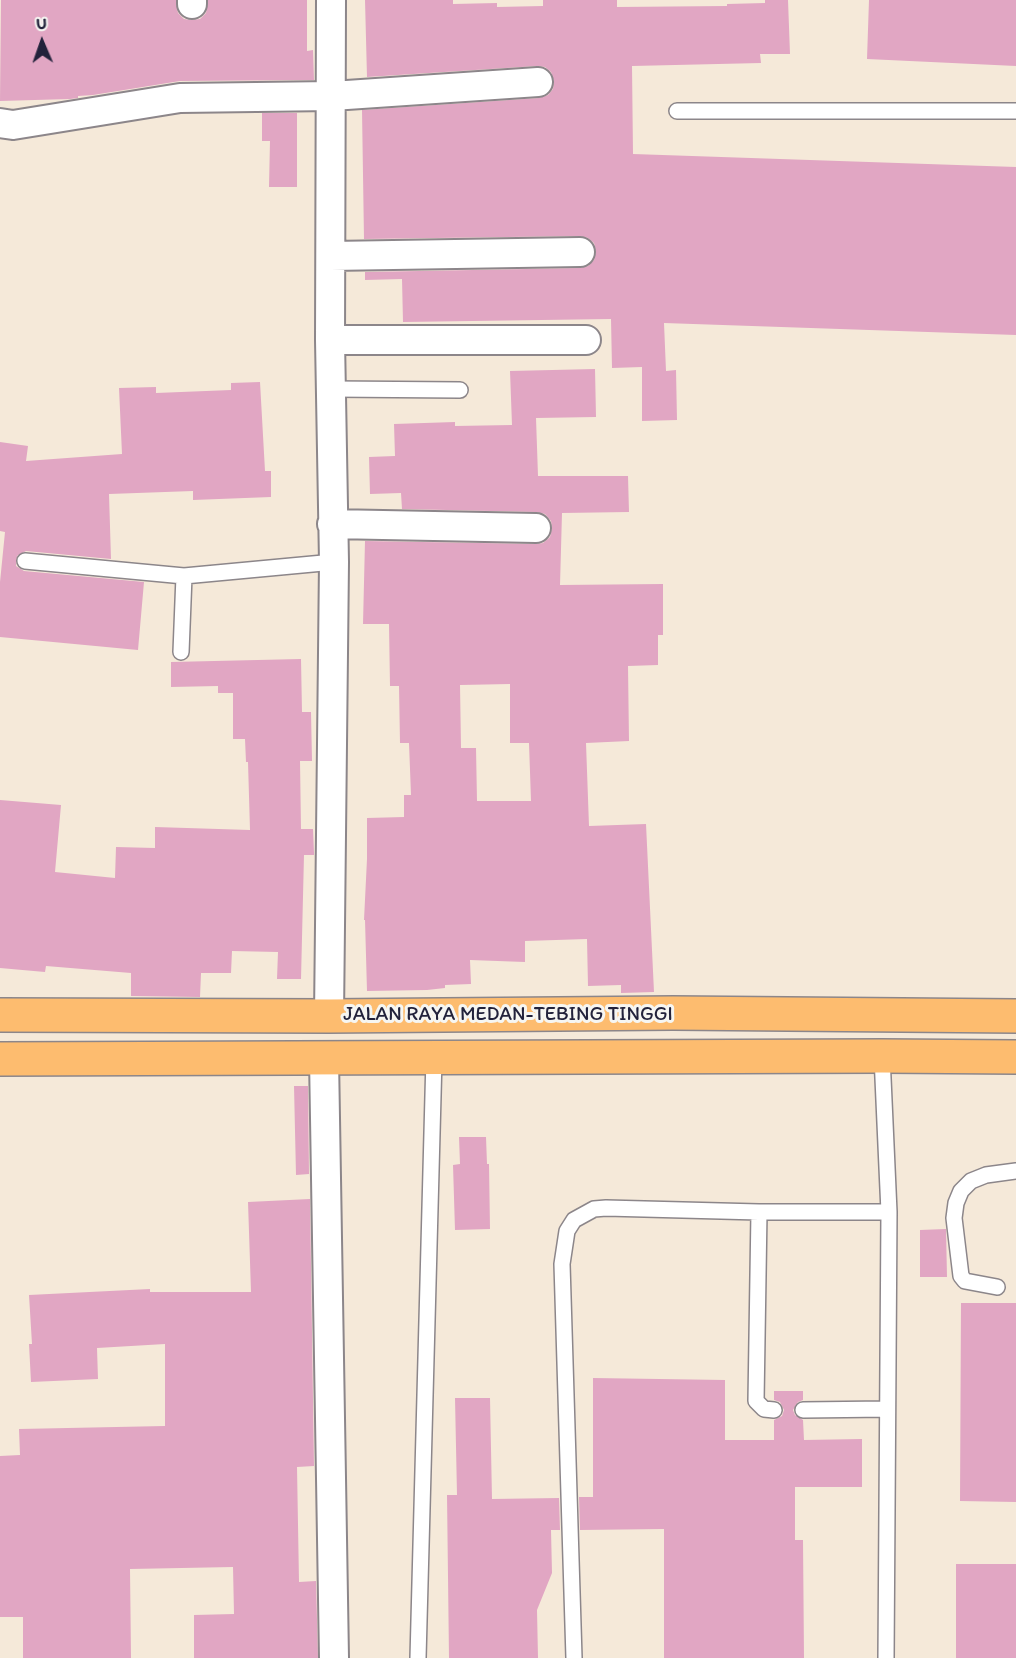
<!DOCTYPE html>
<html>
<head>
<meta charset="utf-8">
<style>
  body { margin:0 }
  #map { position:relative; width:1016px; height:1658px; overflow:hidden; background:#f5e9d9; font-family:Itim,sans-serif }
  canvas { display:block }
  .north { position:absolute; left:12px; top:12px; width:60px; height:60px; -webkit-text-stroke:4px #f6f6f2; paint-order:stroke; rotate:358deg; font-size:16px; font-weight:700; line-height:24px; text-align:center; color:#22223b }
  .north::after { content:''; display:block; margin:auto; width:21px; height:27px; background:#22223b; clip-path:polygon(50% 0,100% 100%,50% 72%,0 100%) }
</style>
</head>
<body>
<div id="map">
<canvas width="1016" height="1658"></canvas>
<div class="north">U</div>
</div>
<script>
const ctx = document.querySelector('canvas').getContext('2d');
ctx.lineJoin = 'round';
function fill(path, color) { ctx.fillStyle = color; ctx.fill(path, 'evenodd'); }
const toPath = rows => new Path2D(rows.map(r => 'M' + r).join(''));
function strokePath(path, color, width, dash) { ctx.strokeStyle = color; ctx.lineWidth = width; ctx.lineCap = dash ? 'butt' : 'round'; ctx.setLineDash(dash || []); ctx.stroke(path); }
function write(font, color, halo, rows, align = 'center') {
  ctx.font = font + ' Itim,sans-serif'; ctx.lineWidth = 6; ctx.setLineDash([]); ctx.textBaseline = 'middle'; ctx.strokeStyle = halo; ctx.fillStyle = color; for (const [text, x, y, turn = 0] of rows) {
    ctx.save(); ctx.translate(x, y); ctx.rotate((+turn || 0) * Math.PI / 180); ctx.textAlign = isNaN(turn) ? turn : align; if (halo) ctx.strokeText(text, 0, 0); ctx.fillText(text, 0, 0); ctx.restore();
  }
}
const building = toPath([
  [1,0,176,0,178,13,184,19,191,20,200,19,206,13,208,0,307,0,307,51,313,50,314,80,180,81,93,95,78,96,78,98,70,99,0,101],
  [365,0,453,0,453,4,497,3,497,7,543,6,543,0,617,0,617,7,727,6,727,4,765,3,765,0,788,0,790,54,760,54,761,63,632,66,633,154,1016,167,1016,335,664,323,666,371,676,370,677,420,642,421,642,367,612,368,611,319,403,322,402,279,365,280,365,272,580,268,588,266,594,260,596,251,594,243,588,238,580,236,364,239,362,110,539,98,548,95,553,89,554,81,551,72,545,67,537,66,367,77],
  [869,0,1016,0,1016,66,867,59],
  [262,113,297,113,297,187,269,187,270,141,262,141],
  [595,369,596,417,536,418,538,476,628,476,629,512,562,513,560,585,663,584,663,635,658,635,658,665,628,666,629,741,586,743,589,826,646,824,654,992,621,993,621,985,588,986,587,939,525,941,525,962,470,960,471,984,445,985,445,988,427,990,367,991,365,920,364,920,367,859,367,818,404,817,404,795,411,795,409,743,400,743,399,686,390,686,389,624,363,624,365,541,536,544,543,543,550,537,552,528,551,521,545,514,536,512,402,509,401,493,370,494,369,457,395,456,394,424,455,422,455,426,512,425,510,371],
  [510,684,510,743,529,743,531,801,477,801,476,748,461,748,460,685],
  [260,382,265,471,271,471,271,497,193,500,193,491,109,494,111,559,26,551,17,556,16,566,24,571,144,582,138,650,0,637,0,582,5,532,0,531,0,442,28,446,26,461,122,454,119,388,156,387,156,393,231,390,231,383],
  [301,659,302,712,311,712,312,761,300,761,301,829,313,829,314,853,314,855,304,855,301,979,277,979,278,952,232,951,231,973,201,973,200,997,131,996,131,973,46,966,45,972,0,968,0,800,61,805,55,872,115,878,116,847,155,848,155,827,250,830,248,762,246,762,245,739,233,739,233,693,218,693,218,686,171,687,171,662],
  [294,1086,308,1086,309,1174,296,1175],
  [459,1137,486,1137,487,1164,489,1164,490,1229,455,1230,453,1165,460,1164],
  [310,1199,314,1466,297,1467,299,1582,316,1581,318,1658,194,1658,194,1615,234,1614,233,1567,130,1569,131,1658,23,1658,23,1617,0,1617,0,1456,20,1455,19,1429,165,1426,165,1344,97,1348,98,1379,31,1382,29,1344,32,1344,29,1295,150,1289,150,1292,251,1292,248,1202],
  [946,1229,947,1277,920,1277,920,1230],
  [961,1303,1016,1303,1016,1502,960,1501],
  [593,1378,725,1380,725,1440,774,1440,774,1420,782,1416,784,1410,780,1402,774,1400,774,1391,803,1391,803,1400,798,1402,793,1410,795,1415,803,1420,804,1440,862,1439,862,1487,795,1487,795,1540,803,1540,804,1658,664,1658,664,1529,580,1530,579,1497,593,1497],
  [455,1398,490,1398,492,1499,559,1498,560,1530,551,1530,552,1573,537,1610,538,1658,449,1658,447,1495,457,1495],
  [956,1564,1016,1564,1016,1658,956,1658]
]);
const service = toPath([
  [677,111,1016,111],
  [331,389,460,390],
  [25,561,184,576,334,562],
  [181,652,184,576],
  [882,1056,889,1212,886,1658],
  [759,1212,756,1401,764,1409,774,1410],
  [997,1287,965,1281,961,1276,954,1218,956,1203,961,1191,971,1181,986,1175,1016,1171],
  [803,1410,887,1409],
  [418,1658,434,1058],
  [574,1658,562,1264,567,1231,574,1220,594,1209,606,1208,759,1212,889,1212]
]);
const minor = toPath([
  [192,4,192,0],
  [0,123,13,125,180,98,332,96,538,82],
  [331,256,580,252],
  [330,340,586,340],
  [332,524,536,528],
  [329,1016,334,562,330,340,331,0],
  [324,1058,334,1658]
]);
const trunk = toPath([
  [0,1015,329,1016,673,1013,1016,1016],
  [0,1059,882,1056,1016,1057]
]);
const streetNames = [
  ["JALAN RAYA MEDAN-TEBING TINGGI",508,1015]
];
fill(building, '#e1a6c3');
strokePath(service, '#8c868a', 18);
strokePath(minor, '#8c868a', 32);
strokePath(trunk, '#8c868a', 36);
strokePath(service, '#fff', 15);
strokePath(minor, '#fff', 28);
strokePath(trunk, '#fdbc6f', 33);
write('20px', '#22223b', '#f6f6f2', streetNames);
</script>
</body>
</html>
